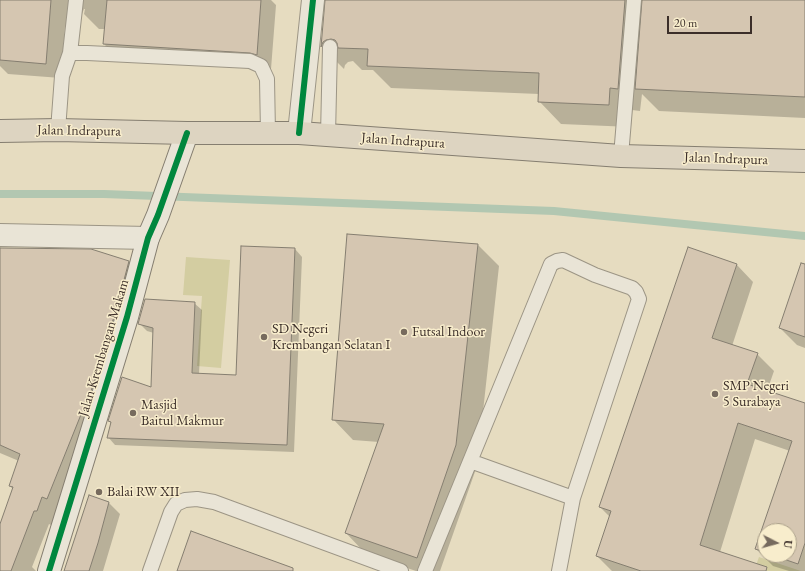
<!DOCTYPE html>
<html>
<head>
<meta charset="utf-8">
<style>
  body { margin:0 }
  #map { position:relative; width:805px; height:571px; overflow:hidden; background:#e6dcc0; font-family:"EB Garamond",serif }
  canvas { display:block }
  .north { position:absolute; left:757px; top:523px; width:40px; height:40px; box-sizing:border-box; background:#f8edcc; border:1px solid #aca18b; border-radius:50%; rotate:96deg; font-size:11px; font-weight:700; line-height:16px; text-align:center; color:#3b2e29 }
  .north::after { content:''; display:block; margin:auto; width:14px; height:18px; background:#776b5e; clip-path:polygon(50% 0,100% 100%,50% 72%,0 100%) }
  .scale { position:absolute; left:667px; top:16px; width:85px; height:18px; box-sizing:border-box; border:2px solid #3b2e29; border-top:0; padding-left:5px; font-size:12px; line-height:14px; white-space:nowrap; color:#3b2e29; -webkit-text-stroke:3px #f8edcc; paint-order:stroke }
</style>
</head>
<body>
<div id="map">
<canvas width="805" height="571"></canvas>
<div class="north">U</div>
<div class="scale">20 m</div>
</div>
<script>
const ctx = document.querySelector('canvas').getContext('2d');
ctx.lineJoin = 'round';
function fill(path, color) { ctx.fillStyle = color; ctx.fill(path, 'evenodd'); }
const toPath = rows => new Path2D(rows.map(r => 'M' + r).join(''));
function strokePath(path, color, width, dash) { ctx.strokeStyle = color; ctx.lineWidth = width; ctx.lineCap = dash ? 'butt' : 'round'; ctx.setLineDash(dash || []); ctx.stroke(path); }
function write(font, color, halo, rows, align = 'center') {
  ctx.font = font + ' "EB Garamond",serif'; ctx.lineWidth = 3; ctx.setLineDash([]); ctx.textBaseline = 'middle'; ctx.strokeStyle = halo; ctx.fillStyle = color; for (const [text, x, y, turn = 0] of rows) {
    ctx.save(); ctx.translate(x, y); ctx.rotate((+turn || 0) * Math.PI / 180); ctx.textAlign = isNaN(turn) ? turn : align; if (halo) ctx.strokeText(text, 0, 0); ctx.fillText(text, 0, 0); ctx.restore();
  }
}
const green = toPath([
  [186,257,230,260,221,368,197,366,202,296,183,295],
  [759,557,801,571,754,571]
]);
const shadow = toPath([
  [0,0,271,0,276,5,271,69,266,67,119,59,104,44,106,29,99,29,84,14,85,9,84,9,82,14,80,27,65,26,61,78,8,74,0,66],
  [326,0,805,0,805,118,659,111,642,94,640,111,632,110,631,127,561,124,539,101,539,94,391,88,373,70,362,70,353,61,348,62,345,65,344,69,322,47],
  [478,245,499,266,477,466,440,571,416,571,366,554,346,533,379,442,353,440,333,419],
  [0,249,128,262,143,276,61,513,56,511,51,525,49,524,32,567,36,571,0,571,0,527,13,489,10,486,19,461,0,453],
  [295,249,302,257,294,452,115,445,108,437,112,424,109,421,152,389,154,333,147,331,139,323,194,303,202,310,199,374,237,376],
  [737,265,753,282,732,346,757,354,774,371,767,391,805,404,805,571,789,571,773,566,756,549,790,451,755,439,720,552,758,571,612,571,597,556,610,517,600,507],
  [765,531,789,531,789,555,765,555],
  [805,292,805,348,797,345,780,328],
  [109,503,120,514,103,571,65,571]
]);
const stream = toPath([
  [0,194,104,194,554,211,805,236]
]);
const building = toPath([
  [0,0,51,0,46,64,0,60,0,0],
  [107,0,261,0,257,55,250,53,103,44,107,0],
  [325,0,625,0,618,89,610,88,609,105,538,102,539,73,367,66,368,49,338,48,337,43,335,40,331,39,326,40,323,42,321,47,325,0],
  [642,0,805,0,805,97,635,89,642,0],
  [347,234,478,244,456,445,417,558,345,533,384,424,332,420,347,234],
  [241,246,295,248,287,445,107,438,111,422,108,421,122,377,151,387,153,328,138,324,145,299,195,302,192,373,236,375,241,246],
  [688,247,737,264,712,338,758,353,747,384,805,403,805,543,798,564,772,555,789,555,789,531,765,531,765,552,755,549,792,441,738,423,700,545,767,567,766,571,641,571,596,556,611,511,599,507,688,247],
  [0,248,91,249,129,261,115,314,96,369,98,369,84,413,82,412,47,499,42,497,37,511,34,511,11,571,0,571,0,524,13,487,9,486,20,454,0,445,0,248],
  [801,263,805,264,805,337,779,328,801,263],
  [89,495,109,502,98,543,89,571,64,571,89,495],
  [191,531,293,568,293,571,177,571,191,531]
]);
const lane = toPath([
  [70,53,76,0],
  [58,130,62,76,70,53,87,53,250,61,261,66,267,79,268,133],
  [328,135,330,47],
  [621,156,634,0],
  [470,461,573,498],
  [150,571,171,512,176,504,185,500,197,499,214,502,401,571],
  [425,571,551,264,557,261,563,260,595,275,632,288,636,292,639,299,573,498,559,571]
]);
const street = toPath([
  [299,133,313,0],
  [0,235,148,238]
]);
const secondary = toPath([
  [49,571,127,317,148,238,158,215,187,133]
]);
const primary = toPath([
  [0,131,58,130,187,133,299,133,621,156,805,161]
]);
const cycleway = toPath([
  [299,133,313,0],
  [49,571,127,317,148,238,158,215,187,133]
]);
const markers = [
  [404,332,4,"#776b5e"],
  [264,337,4,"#776b5e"],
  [715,394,4,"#776b5e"],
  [133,413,4,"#776b5e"],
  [99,492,4,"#776b5e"]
];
const streetNames = [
  ["Jalan Indrapura",79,131,1],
  ["Jalan Indrapura",403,141,4],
  ["Jalan Indrapura",726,159,2],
  ["Jalan Krembangan Makam",104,348,-73]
];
const poiNames = [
  ["SD Negeri",272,329],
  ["Krembangan Selatan I",272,345],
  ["Futsal Indoor",412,332],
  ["SMP Negeri",723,386],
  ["5 Surabaya",723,402],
  ["Masjid",141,405],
  ["Baitul Makmur",141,421],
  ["Balai RW XII",107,492]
];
fill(green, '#d3cda1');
fill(shadow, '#0003');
strokePath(stream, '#b2c7b1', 8);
fill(building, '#d5c6b1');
strokePath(building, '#857e70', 1);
strokePath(lane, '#9c9585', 16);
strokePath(street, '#9c9585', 24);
strokePath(secondary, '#857e70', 24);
strokePath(primary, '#857e70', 24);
strokePath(lane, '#e9e4d6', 14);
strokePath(street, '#e9e4d6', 22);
strokePath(secondary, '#e9e4d6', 22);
strokePath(primary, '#ddd4c1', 22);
strokePath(cycleway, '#00873e', 6);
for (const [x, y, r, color] of markers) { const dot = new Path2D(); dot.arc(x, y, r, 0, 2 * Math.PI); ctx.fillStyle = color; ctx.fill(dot); strokePath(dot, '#f8edcc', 1.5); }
write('14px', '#3b2e29', '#f8edcc', streetNames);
write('14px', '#3b2e29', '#f8edcc', poiNames, 'left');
</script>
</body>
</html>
